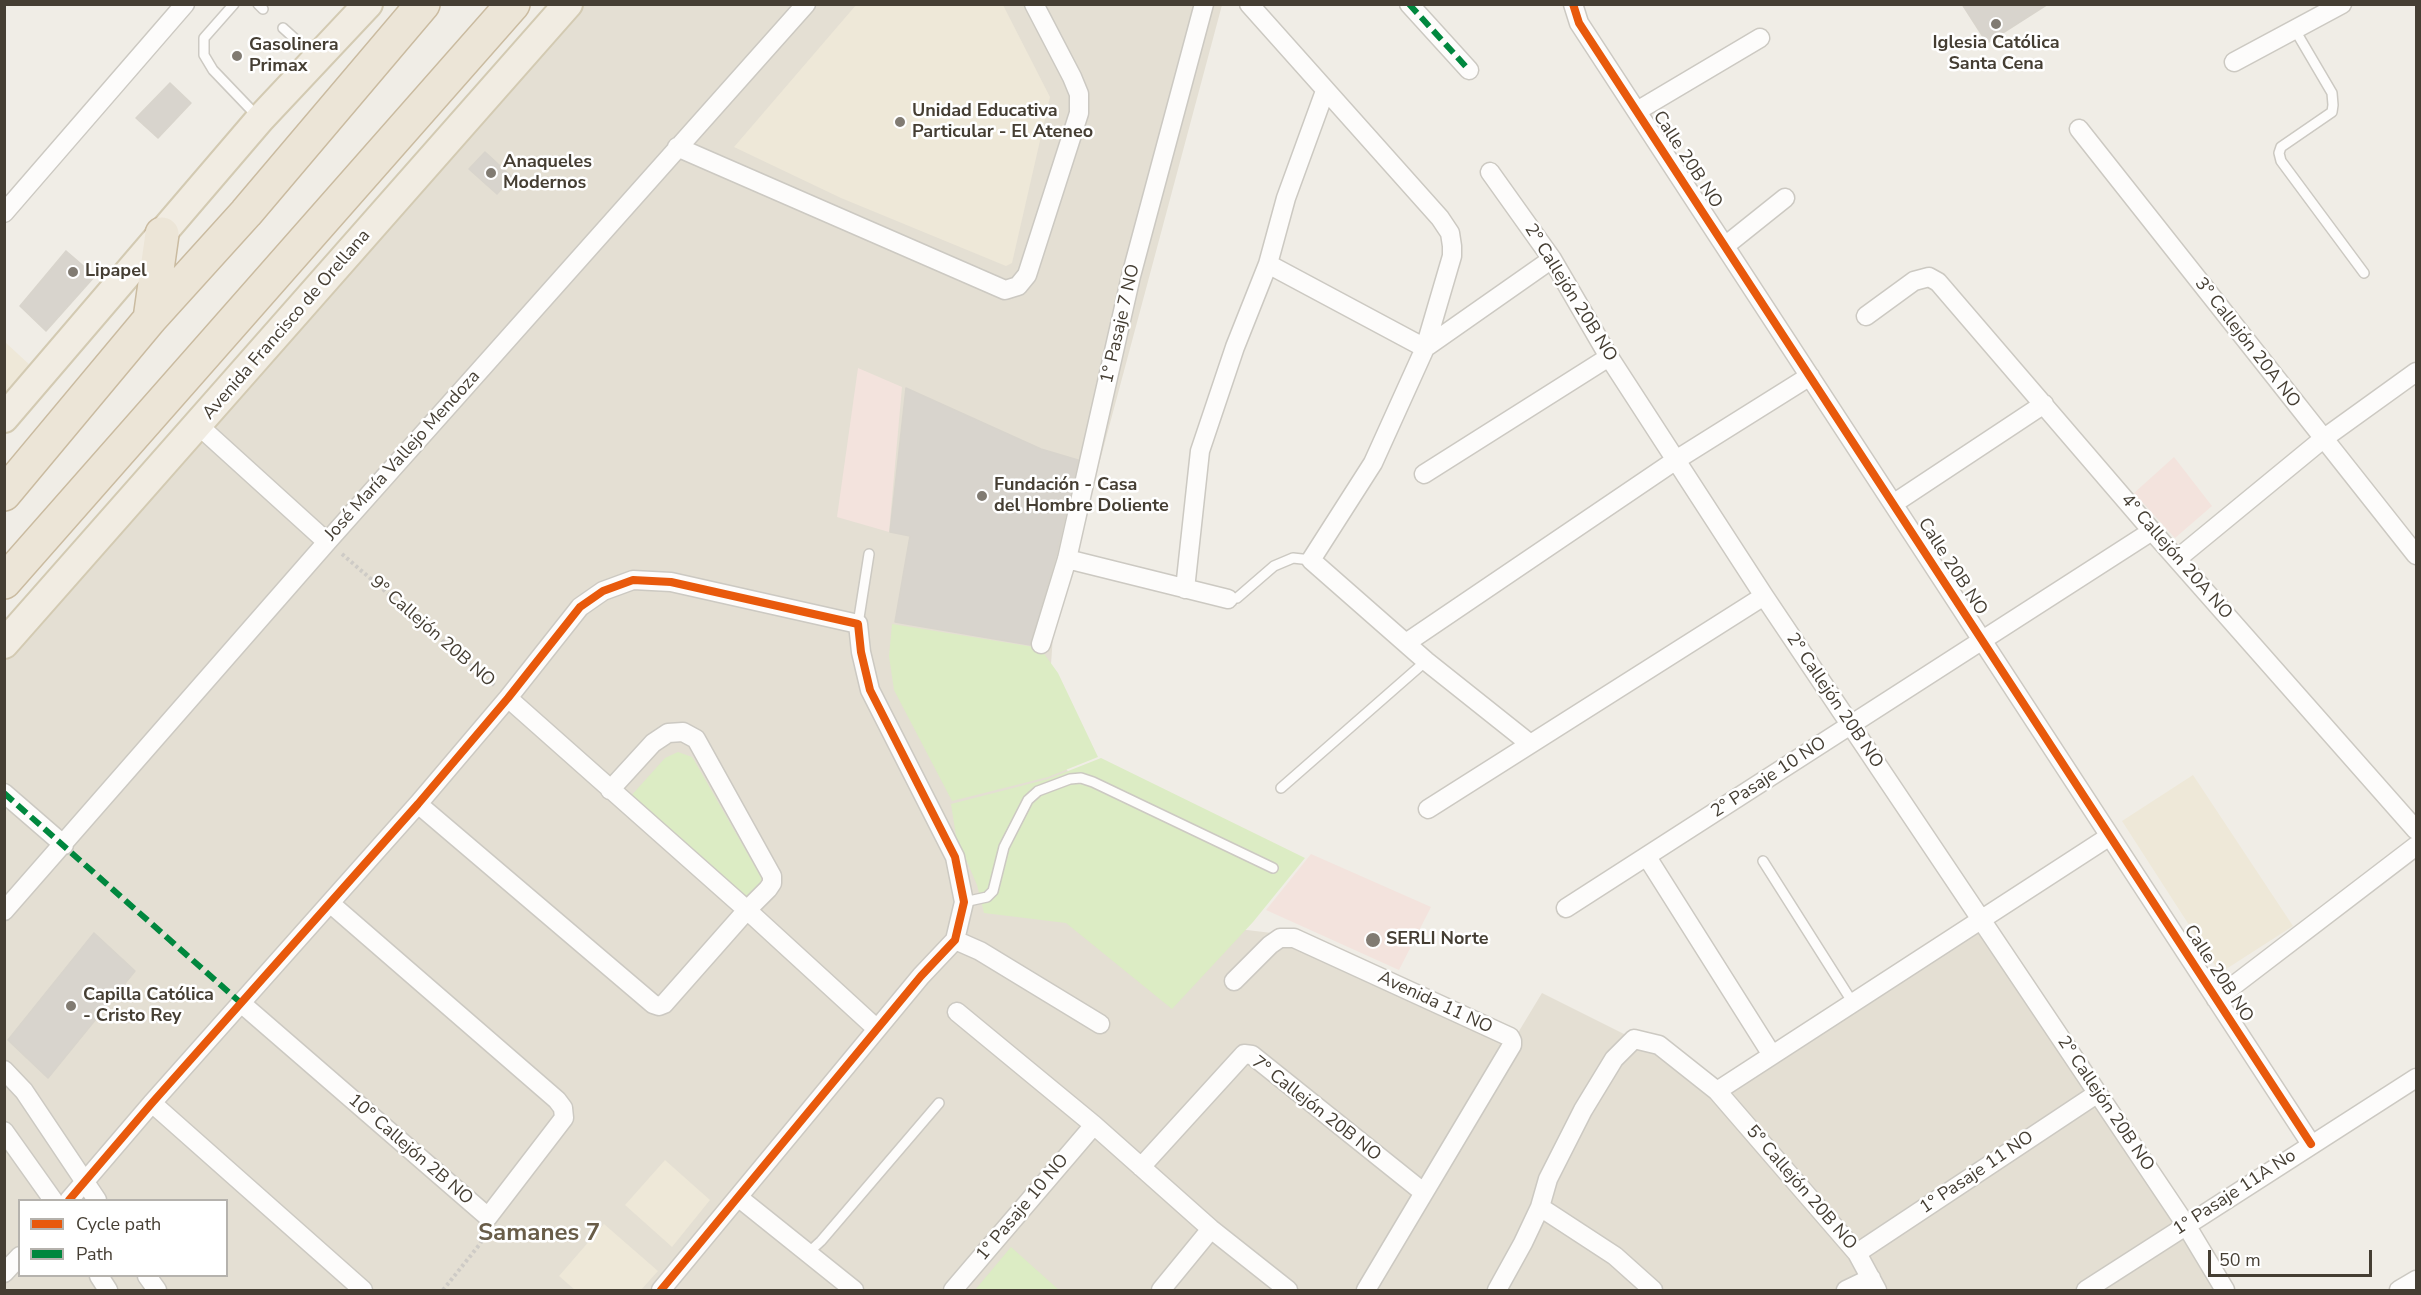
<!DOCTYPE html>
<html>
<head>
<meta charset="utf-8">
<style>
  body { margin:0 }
  #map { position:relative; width:2421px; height:1295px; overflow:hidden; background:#f0ede6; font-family:"Nunito Sans",sans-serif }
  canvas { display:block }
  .frame { position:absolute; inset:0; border:6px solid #453e33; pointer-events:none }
  .legend { position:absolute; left:18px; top:1199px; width:210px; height:78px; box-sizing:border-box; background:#fff; border:2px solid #b5b2ad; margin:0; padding:8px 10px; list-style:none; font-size:18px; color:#453e33 }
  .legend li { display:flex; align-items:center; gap:12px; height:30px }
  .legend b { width:30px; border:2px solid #b5b2ad }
  .scale { position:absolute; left:2208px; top:1250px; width:164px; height:27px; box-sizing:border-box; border:3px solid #453e33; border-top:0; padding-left:8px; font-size:18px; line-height:21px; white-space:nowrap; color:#453e33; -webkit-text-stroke:4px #fff; paint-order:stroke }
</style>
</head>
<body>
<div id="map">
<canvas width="2421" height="1295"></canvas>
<div class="frame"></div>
<ul class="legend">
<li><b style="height:8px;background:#e8590c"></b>Cycle path</li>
<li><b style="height:8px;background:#00873e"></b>Path</li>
</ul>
<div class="scale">50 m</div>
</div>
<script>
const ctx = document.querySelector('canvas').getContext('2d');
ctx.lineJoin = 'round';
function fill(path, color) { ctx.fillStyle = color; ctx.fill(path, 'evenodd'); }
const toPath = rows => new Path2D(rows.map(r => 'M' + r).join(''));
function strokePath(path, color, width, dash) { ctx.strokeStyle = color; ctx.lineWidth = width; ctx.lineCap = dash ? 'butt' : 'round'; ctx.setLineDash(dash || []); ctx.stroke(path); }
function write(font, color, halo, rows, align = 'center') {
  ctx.font = font + ' "Nunito Sans",sans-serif'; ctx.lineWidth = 5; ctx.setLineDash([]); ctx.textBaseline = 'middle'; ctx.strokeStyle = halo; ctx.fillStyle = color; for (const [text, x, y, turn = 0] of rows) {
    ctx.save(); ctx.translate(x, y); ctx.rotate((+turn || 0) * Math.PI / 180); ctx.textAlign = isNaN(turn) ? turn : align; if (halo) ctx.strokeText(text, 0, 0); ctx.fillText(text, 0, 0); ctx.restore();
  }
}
const residential = toPath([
  [569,4,1222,5,1053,636,1046,734,1087,804,1213,926,1272,933,1510,1046,1542,993,1634,1039,1717,1090,1980,924,2225,1290,5,1290,5,649],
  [20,1200,226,1200,226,1276,20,1276]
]);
const education = toPath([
  [856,5,1003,5,1050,97,1012,263,1006,266,841,198,734,147],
  [5,342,31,366,5,396],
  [2193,775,2293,926,2220,973,2122,821],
  [665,1160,710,1200,672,1247,625,1205],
  [604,1224,658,1271,641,1290,575,1290,559,1276]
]);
const medical = toPath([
  [858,368,902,387,889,532,837,517],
  [2174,457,2212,506,2175,538,2134,493],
  [1311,854,1431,907,1399,970,1266,910]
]);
const green = toPath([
  [892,624,1040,648,1058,673,1098,757,1048,777,952,801,894,690,889,656],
  [678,752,692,757,694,760,761,877,761,883,745,901,629,798,665,758],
  [1101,758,1305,858,1253,922,1172,1009,1066,923,984,913,977,885,956,836,951,804,1048,779],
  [1011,1247,1059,1290,975,1290]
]);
const building = toPath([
  [1962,4,2048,4,1987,43,1962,4],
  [170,83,191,103,158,138,136,118,170,83],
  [485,152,512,177,497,194,469,169,485,152],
  [66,251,95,276,46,331,20,306,66,251],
  [906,388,1041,449,1078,460,1056,556,1030,645,895,622,910,536,890,532,906,388],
  [94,933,135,971,48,1078,8,1040,94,933]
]);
const path = toPath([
  [342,554,495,686],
  [443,1290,480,1244,484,1236]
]);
const lane = toPath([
  [234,4,204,38,204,55,213,70,258,117],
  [258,4,263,9],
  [283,28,314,56],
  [2295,30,2332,93,2333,105,2332,112,2281,147,2279,153,2281,161,2364,273],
  [1228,599,1237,598,1274,566,1293,558,1311,560],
  [858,624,869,554],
  [1281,788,1426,661],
  [1763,861,1853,1003],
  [964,902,987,897,993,891,1004,847,1028,800,1038,791,1070,779,1081,778,1093,782,1273,868],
  [808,1253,821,1241,939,1103]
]);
const street = toPath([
  [1249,4,1440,218,1450,233,1452,246,1452,256,1425,348,1373,463,1311,560,1426,661,1529,743],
  [1409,4,1469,70],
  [1573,4,1579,23,2311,1144],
  [2234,62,2342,4],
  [1637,111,1760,38],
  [2079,129,2416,555],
  [677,147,1005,290,1018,286,1027,275,1079,113,1079,94,1072,77,1034,4],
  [1490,172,1552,259,1609,357,1764,596,2186,1225,2225,1290],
  [4,213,185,4],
  [1725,246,1785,198],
  [1268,264,1425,348,1552,259],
  [1866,316,1914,281,1929,277,1938,282,2152,531,2416,830],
  [198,425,327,542],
  [1424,474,1609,357],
  [1893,504,2044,404],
  [1067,559,1228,599],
  [2177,559,2323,439,2416,372],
  [1185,589,1200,451,1235,347,1268,264,1286,198,1325,91],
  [1406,643,1676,460,1810,376],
  [1041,644,1067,559,1131,276,1204,4],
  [508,698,747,910,877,1029],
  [4,793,64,845],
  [418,804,653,1004,659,1006,664,1004,747,910,768,889,772,883,772,876,696,739,683,732,668,733,653,743,610,790],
  [1428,809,1764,596],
  [1647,857,1772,1055],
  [1566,908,2152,531],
  [4,911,327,542,806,4],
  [955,940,980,951,1100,1024],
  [1234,981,1270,945,1280,938,1294,938,1510,1037,1512,1041,1512,1045,1366,1290],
  [2216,999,2416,846],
  [241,1003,488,1217,564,1118,563,1108,557,1100,331,904],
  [957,1012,1094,1125,1211,1229,1288,1290],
  [4,1070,24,1091,97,1200],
  [1717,1091,2110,836],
  [152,1103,363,1290],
  [4,1131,53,1200],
  [1141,1167,1244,1054,1252,1055,1423,1192],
  [738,1197,854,1290],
  [69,1200,152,1103,418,804,508,698,580,607,603,591,633,580,671,582,858,624,861,652,870,690,955,857,964,902,955,940,921,976,661,1290],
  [1540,1207,1615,1256,1653,1290],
  [1857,1253,2098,1093],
  [4,1273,20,1256],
  [99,1276,108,1290],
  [147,1276,157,1290],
  [953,1290,1094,1125],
  [1161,1290,1211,1229],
  [1497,1290,1523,1243,1540,1207,1548,1179,1583,1110,1614,1059,1634,1039,1659,1045,1717,1091,1857,1253,1877,1290],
  [1846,1290,1871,1278],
  [2086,1290,2416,1078],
  [2399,1290,2416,1280]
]);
const primary = toPath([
  [4,418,260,119,368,4],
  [4,644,568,4]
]);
const highway = toPath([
  [150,319,162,234],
  [4,494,150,319,246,213,423,4],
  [4,582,513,4]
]);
const quiet = toPath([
  [1409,4,1469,70],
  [4,793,241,1003]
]);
const cycleway = toPath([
  [1573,4,1579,23,2311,1144],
  [69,1200,152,1103,418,804,508,698,580,607,603,591,633,580,671,582,858,624,861,652,870,690,955,857,964,902,955,940,921,976,661,1290]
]);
const markers = [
  [1996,24,6,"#817b72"],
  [237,56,6,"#817b72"],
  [900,122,6,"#817b72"],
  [491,173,6,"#817b72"],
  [73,272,6,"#817b72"],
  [982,496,6,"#817b72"],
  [1373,940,8,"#817b72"],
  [71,1006,6,"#817b72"]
];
const poiNames = [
  ["Iglesia Católica",1996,44,"center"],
  ["Santa Cena",1996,65,"center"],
  ["Gasolinera",249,46],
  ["Primax",249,67],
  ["Unidad Educativa",912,112],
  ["Particular - El Ateneo",912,133],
  ["Anaqueles",503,163],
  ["Modernos",503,184],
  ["Lipapel",85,272],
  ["Fundación - Casa",994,486],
  ["del Hombre Doliente",994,507],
  ["SERLI Norte",1386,940],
  ["Capilla Católica",83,996],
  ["- Cristo Rey",83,1017]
];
const streetNames = [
  ["Calle 20B NO",1687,160,57],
  ["2° Callejón 20B NO",1570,293,58],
  ["1° Pasaje 7 NO",1121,324,-77],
  ["Avenida Francisco de Orellana",287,325,-49],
  ["3° Callejón 20A NO",2247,343,52],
  ["José María Vallejo Mendoza",403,456,-48],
  ["4° Callejón 20A NO",2176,557,49],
  ["Calle 20B NO",1952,567,57],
  ["9° Callejón 20B NO",432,632,41],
  ["2° Callejón 20B NO",1834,701,56],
  ["2° Pasaje 10 NO",1769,778,-33],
  ["Calle 20B NO",2218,974,57],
  ["Avenida 11 NO",1435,1003,25],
  ["2° Callejón 20B NO",2105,1104,56],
  ["7° Callejón 20B NO",1316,1109,38],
  ["10° Callejón 2B NO",410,1150,41],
  ["1° Pasaje 11 NO",1977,1173,-34],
  ["5° Callejón 20B NO",1801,1188,49],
  ["1° Pasaje 11A No",2235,1193,-33],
  ["1° Pasaje 10 NO",1023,1208,-50]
];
const districtNames = [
  ["Samanes 7",539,1234]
];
fill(residential, '#e4dfd3');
fill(education, '#eee8d8');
fill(medical, '#f3e3dd');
fill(green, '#dcecc4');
fill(building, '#d8d4cd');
strokePath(building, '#d8d4cc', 1.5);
strokePath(lane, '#ccc9c2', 12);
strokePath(street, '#ccc9c2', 21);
strokePath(primary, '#d3cab2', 32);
strokePath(highway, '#cabba0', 36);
strokePath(path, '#cecbc6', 4, [3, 3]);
strokePath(lane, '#fdfcfb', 9);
strokePath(street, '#fdfcfb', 18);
strokePath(primary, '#f1ece2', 28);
strokePath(highway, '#ece5d7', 33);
strokePath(quiet, '#00873e', 6, [12, 6]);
strokePath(cycleway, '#e8590c', 8);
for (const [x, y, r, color] of markers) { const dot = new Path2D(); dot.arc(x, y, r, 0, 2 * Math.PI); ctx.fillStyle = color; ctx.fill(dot); strokePath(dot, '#fff', 2); }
write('bold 18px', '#453e33', '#fff', poiNames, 'left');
write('18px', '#453e33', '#fff', streetNames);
write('bold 24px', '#695d49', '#fff', districtNames);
</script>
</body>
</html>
